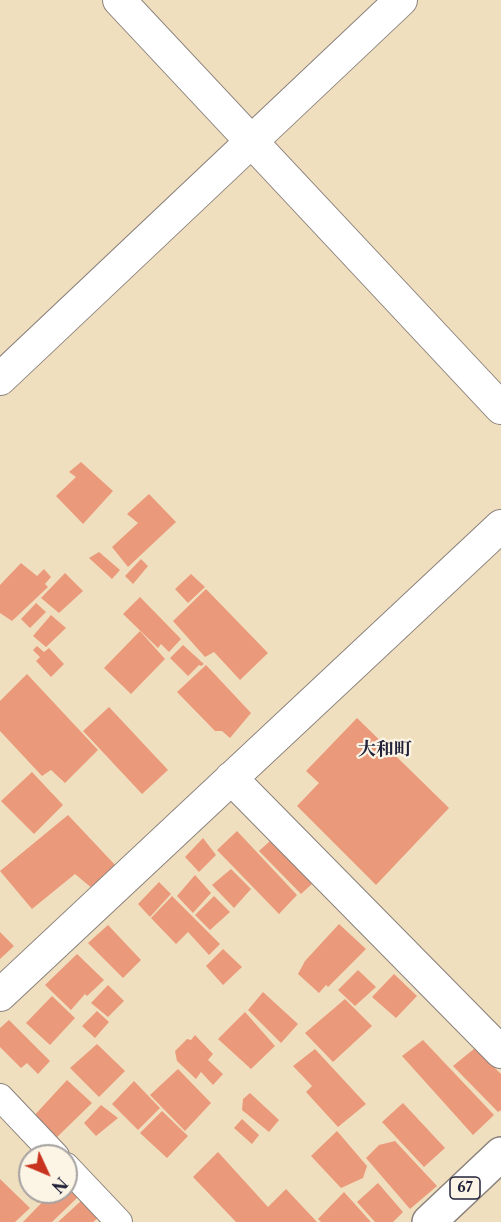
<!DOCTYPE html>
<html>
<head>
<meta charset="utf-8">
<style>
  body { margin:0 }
  #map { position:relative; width:501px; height:1222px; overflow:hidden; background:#f0dfbe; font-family:"Libre Caslon Text",serif }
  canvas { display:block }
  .north { position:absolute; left:18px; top:1144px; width:60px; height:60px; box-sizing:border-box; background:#fcf5e5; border:2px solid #a5a1a1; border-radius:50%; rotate:134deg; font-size:16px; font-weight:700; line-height:24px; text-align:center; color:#22223b }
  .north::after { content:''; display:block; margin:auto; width:21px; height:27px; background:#c8321e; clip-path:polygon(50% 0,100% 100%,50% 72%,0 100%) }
</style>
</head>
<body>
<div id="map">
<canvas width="501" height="1222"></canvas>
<div class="north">N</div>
</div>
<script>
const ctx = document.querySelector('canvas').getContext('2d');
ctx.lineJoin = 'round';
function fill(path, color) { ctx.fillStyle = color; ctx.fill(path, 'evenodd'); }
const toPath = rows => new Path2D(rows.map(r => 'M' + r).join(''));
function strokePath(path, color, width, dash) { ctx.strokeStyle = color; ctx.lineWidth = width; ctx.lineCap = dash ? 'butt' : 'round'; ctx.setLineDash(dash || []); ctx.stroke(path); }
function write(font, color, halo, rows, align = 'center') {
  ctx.font = font + ' "Libre Caslon Text","Noto Serif JP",serif'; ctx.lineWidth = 4.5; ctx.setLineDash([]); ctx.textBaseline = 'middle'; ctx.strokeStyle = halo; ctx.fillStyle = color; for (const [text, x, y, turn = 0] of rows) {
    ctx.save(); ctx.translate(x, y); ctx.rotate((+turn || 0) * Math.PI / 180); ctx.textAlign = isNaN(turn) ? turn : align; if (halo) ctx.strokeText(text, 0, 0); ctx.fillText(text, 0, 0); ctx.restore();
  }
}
const building = toPath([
  [81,462,113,491,83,524,56,496,76,477,69,472],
  [149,494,176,522,128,567,112,547,138,523,127,514],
  [99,552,120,570,112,579,89,558],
  [141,559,148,566,133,584,125,576],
  [21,563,37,576,44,569,51,577,45,584,48,587,12,621,0,613,0,585],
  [65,573,83,591,59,613,41,598],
  [191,574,205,587,188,603,175,589],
  [206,589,268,653,240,680,214,652,205,657,173,621],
  [140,597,181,639,169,652,161,644,158,648,123,614],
  [36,603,46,612,30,628,21,619],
  [51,615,66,628,46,647,33,636],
  [140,631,165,659,131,694,104,668],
  [183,645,204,664,201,666,199,665,188,676,170,658],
  [37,646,44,652,49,648,64,664,51,677,36,661,40,657,33,650],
  [206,665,251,713,230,738,222,731,215,731,177,692],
  [27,674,98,750,65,783,51,770,42,776,0,731,0,701],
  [109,707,168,770,142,794,83,731],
  [357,718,449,808,376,885,297,806,319,783,306,771],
  [32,772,63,805,34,834,1,801],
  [68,815,117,867,93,889,75,874,32,909,0,871],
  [237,831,297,895,279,914,217,850],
  [203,838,216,855,199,872,185,857],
  [270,841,313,883,301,894,259,851],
  [231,869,251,889,234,908,212,885],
  [195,875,211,893,193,913,177,896],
  [159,882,171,894,150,917,138,904],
  [172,896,220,944,209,955,188,932,176,944,151,918],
  [214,896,230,912,210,930,195,915],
  [339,924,366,949,328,987,326,985,319,993,298,974,305,961],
  [108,925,141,960,123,978,88,943],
  [0,932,14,946,0,959],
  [223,949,242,967,223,985,206,966],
  [77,954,104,980,87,996,85,994,71,1010,45,985],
  [358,970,376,987,355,1006,338,990],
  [394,974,417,996,396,1018,372,997],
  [108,985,124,1001,108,1017,91,1003],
  [263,992,298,1024,281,1043,248,1010],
  [52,996,75,1018,50,1045,26,1023],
  [345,999,372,1026,333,1062,305,1033],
  [97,1011,109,1022,95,1038,82,1026],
  [245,1012,275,1046,251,1069,218,1039],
  [9,1020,50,1061,38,1074,27,1063,21,1068,0,1047,0,1028],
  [195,1035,213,1054,208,1060,223,1074,213,1085,201,1072,196,1079,177,1061,175,1051,187,1039,191,1040],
  [423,1040,494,1115,473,1135,402,1056],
  [97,1044,125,1071,99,1097,70,1068],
  [475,1048,501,1074,501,1110,498,1112,453,1066],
  [315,1049,366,1104,338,1127,306,1092,312,1086,293,1066],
  [178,1069,211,1103,185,1131,150,1095],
  [67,1080,92,1103,53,1141,32,1118],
  [134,1081,160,1108,138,1130,112,1104],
  [250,1093,279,1120,269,1132,242,1110,243,1099],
  [403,1103,445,1148,424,1167,382,1122],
  [101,1105,118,1118,96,1136,84,1123],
  [162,1111,188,1136,167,1158,140,1133],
  [242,1119,259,1135,252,1144,234,1128],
  [337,1131,367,1166,363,1178,341,1188,311,1156],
  [395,1141,437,1186,410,1209,366,1158,379,1145],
  [218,1152,268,1207,286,1189,317,1222,236,1222,193,1177],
  [30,1176,30,1192,49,1192,38,1203,21,1185],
  [0,1179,30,1208,15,1222,0,1222],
  [378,1183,403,1212,393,1222,375,1222,357,1202],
  [66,1187,78,1197,52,1222,23,1222,52,1192,66,1192],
  [344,1192,371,1222,321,1222,318,1219],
  [82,1200,99,1217,93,1222,58,1222]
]);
const minor = toPath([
  [0,1097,56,1156],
  [66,1166,119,1222]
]);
const tertiary = toPath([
  [119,0,501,408],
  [0,379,401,0],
  [231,778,501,1052],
  [0,995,501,526]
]);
const primary = toPath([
  [429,1222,501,1154]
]);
const shields = [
  [465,1188,30]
];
const shieldNames = [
  ["67",465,1188]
];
const quarterNames = [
  ["大和町",385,750]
];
fill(building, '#ea997b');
strokePath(minor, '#89807c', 28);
strokePath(tertiary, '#89807c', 34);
strokePath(primary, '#89807c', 36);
strokePath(minor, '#fff', 26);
strokePath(tertiary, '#fff', 32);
strokePath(primary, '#fff', 33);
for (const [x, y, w] of shields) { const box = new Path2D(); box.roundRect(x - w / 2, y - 11, w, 22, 4.5); ctx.fillStyle = '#fcf5e5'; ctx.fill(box); strokePath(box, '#22223b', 1.5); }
write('bold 14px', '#22223b', null, shieldNames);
write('bold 18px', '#22223b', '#fcf5e5', quarterNames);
</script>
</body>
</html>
